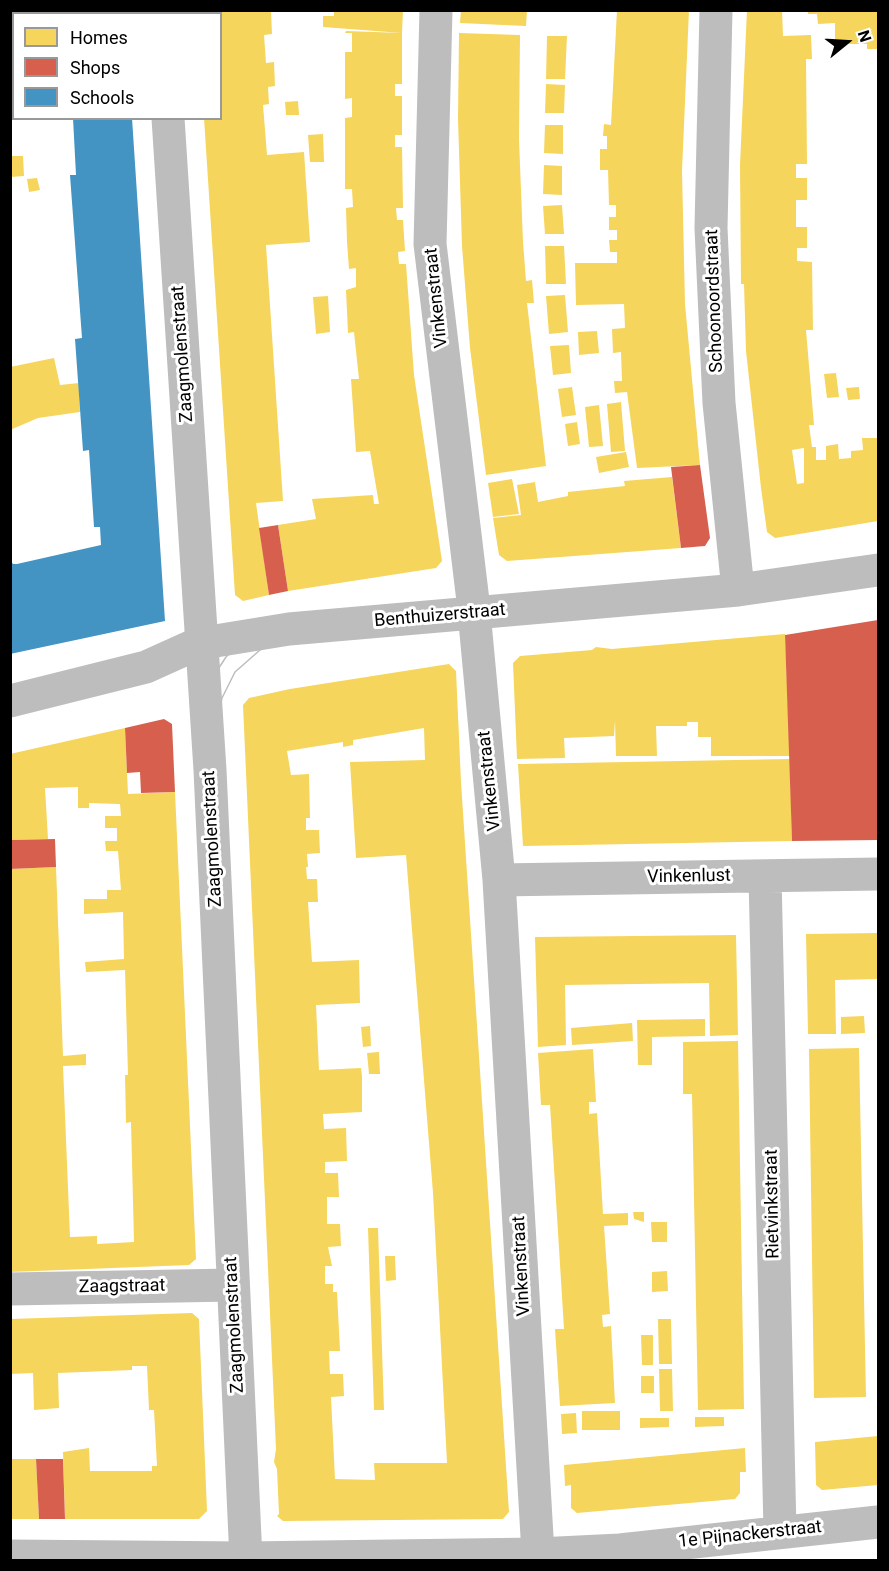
<!DOCTYPE html>
<html>
<head>
<meta charset="utf-8">
<style>
  body { margin:0 }
  #map { position:relative; width:889px; height:1571px; overflow:hidden; background:#fff; font-family:Roboto,sans-serif }
  canvas { display:block }
  .frame { position:absolute; inset:0; border:12px solid #000; pointer-events:none }
  .legend { position:absolute; left:12px; top:12px; width:210px; height:108px; box-sizing:border-box; background:#fff; border:2px solid #999; margin:0; padding:8px 10px; list-style:none; font-size:18px; color:#000 }
  .legend li { display:flex; align-items:center; gap:12px; height:30px }
  .legend b { width:30px; border:2px solid #999 }
  .north { position:absolute; left:817px; top:12px; width:60px; height:60px; -webkit-text-stroke:4px #fff; paint-order:stroke; rotate:72deg; font-size:16px; font-weight:700; line-height:24px; text-align:center; color:#000 }
  .north::after { content:''; display:block; margin:auto; width:21px; height:27px; background:#000; clip-path:polygon(50% 0,100% 100%,50% 72%,0 100%) }
</style>
</head>
<body>
<div id="map">
<canvas width="889" height="1571"></canvas>
<div class="frame"></div>
<ul class="legend">
<li><b style="height:16px;background:#f6d55c"></b>Homes</li>
<li><b style="height:16px;background:#d6604d"></b>Shops</li>
<li><b style="height:16px;background:#4393c3"></b>Schools</li>
</ul>
<div class="north">N</div>
</div>
<script>
const ctx = document.querySelector('canvas').getContext('2d');
ctx.lineJoin = 'round';
function fill(path, color) { ctx.fillStyle = color; ctx.fill(path, 'evenodd'); }
const toPath = rows => new Path2D(rows.map(r => 'M' + r).join(''));
function strokePath(path, color, width, dash) { ctx.strokeStyle = color; ctx.lineWidth = width; ctx.lineCap = dash ? 'butt' : 'round'; ctx.setLineDash(dash || []); ctx.stroke(path); }
function write(font, color, halo, rows, align = 'center') {
  ctx.font = font + ' Roboto,sans-serif'; ctx.lineWidth = 6; ctx.setLineDash([]); ctx.textBaseline = 'middle'; ctx.strokeStyle = halo; ctx.fillStyle = color; for (const [text, x, y, turn = 0] of rows) {
    ctx.save(); ctx.translate(x, y); ctx.rotate((+turn || 0) * Math.PI / 180); ctx.textAlign = isNaN(turn) ? turn : align; if (halo) ctx.strokeText(text, 0, 0); ctx.fillText(text, 0, 0); ctx.restore();
  }
}
const homes = toPath([
  [10,10,73,10,74,12,14,14,10,17],
  [197,10,271,11,272,34,264,35,266,63,274,62,275,86,268,87,269,104,263,105,267,155,304,152,310,242,266,245,283,501,256,503,269,595,243,601,235,595,204,118,220,118,220,14,197,14],
  [334,10,403,10,402,33,323,27,323,16,334,16],
  [461,10,527,10,526,26,460,23],
  [617,10,689,10,682,171,685,304,700,465,637,468,627,392,615,393,614,381,622,381,621,352,613,353,612,329,625,328,624,304,576,305,575,263,617,263,617,252,610,252,609,240,617,240,617,230,609,230,609,217,616,217,616,205,609,205,608,170,600,170,600,149,607,149,607,136,603,136,604,124,611,125],
  [747,10,782,10,783,36,811,35,812,59,806,59,807,164,796,164,796,178,807,178,807,200,796,200,796,227,807,227,807,248,797,248,797,261,812,262,813,330,806,330,814,425,809,425,812,447,816,447,816,460,826,460,826,446,838,444,839,459,851,458,851,451,863,450,862,438,877,438,878,447,878,521,775,538,767,532,761,488,746,351,744,284,741,284,740,165],
  [804,448,804,483,797,484,792,450],
  [808,10,878,10,878,49,867,49,867,44,835,44,835,23,818,24,817,14,808,14],
  [346,31,402,33,402,84,395,84,395,96,402,96,402,135,395,135,395,147,402,147,403,208,396,208,397,220,403,220,405,251,398,252,399,264,406,264,414,375,442,561,436,568,288,591,278,525,316,519,312,499,373,495,374,504,379,504,370,451,356,452,351,379,359,379,354,332,348,333,346,290,356,287,356,268,349,269,347,242,346,208,353,207,352,189,345,189,345,118,352,117,352,98,345,99,345,52,352,52,352,33,345,33],
  [459,33,520,35,519,139,523,242,526,281,532,280,534,303,527,303,546,466,486,475,470,348,462,246,458,119],
  [547,36,567,36,565,79,546,79],
  [546,84,565,85,564,113,545,113],
  [298,101,299,115,286,115,285,102],
  [545,125,563,125,563,154,544,153],
  [323,134,324,162,310,162,308,135],
  [10,156,23,156,24,176,11,177],
  [544,165,562,166,562,195,543,194],
  [37,178,40,190,29,192,27,179],
  [562,205,564,234,545,234,543,206],
  [545,246,564,246,566,284,546,284],
  [565,295,568,332,549,334,546,296],
  [328,296,330,332,316,334,313,297],
  [597,331,599,353,579,355,578,332],
  [569,345,571,373,553,375,550,346],
  [54,358,60,385,79,383,80,412,38,418,10,430,10,367],
  [836,373,839,397,827,398,824,374],
  [572,387,576,415,562,417,558,389],
  [859,387,860,399,848,400,846,388],
  [621,402,625,451,611,452,607,404],
  [599,405,603,446,589,447,585,407],
  [577,422,580,444,568,446,565,424],
  [626,452,629,467,599,473,596,457],
  [672,477,681,548,507,561,499,555,493,518,521,515,517,485,535,482,538,502,568,496,568,492,625,486,624,481],
  [512,479,519,514,493,517,488,483],
  [785,634,790,756,711,756,711,737,698,737,698,722,687,722,687,726,656,726,657,756,616,756,615,720,614,736,564,738,565,758,517,759,513,663,520,656,592,650,596,647,612,649],
  [449,664,456,671,461,782,509,1512,503,1519,283,1521,277,1516,279,1514,277,1469,274,1462,276,1449,243,705,249,698,290,689],
  [424,728,425,760,350,762,356,858,406,855,433,1193,447,1463,374,1463,375,1480,335,1479,331,1397,344,1396,343,1374,330,1374,329,1351,340,1351,337,1292,333,1292,333,1284,325,1284,325,1266,332,1266,328,1247,341,1246,340,1224,327,1224,327,1197,339,1197,338,1173,325,1173,325,1162,347,1161,346,1128,324,1129,323,1114,362,1112,362,1076,361,1068,319,1070,316,1005,360,1003,359,960,312,962,308,902,318,902,317,879,307,879,306,867,308,867,307,854,320,853,319,830,306,830,306,818,310,818,309,774,291,775,287,751,343,742,343,747,353,745,353,740],
  [125,728,128,794,175,792,196,1259,189,1265,10,1272,10,869,56,867,63,1056,86,1054,86,1065,63,1066,70,1237,97,1236,97,1244,134,1242,131,1122,126,1123,125,1075,128,1075,125,970,86,972,85,962,124,959,123,912,84,914,84,899,107,899,107,890,121,890,118,851,106,851,105,841,117,841,117,828,105,828,105,816,121,816,120,804,89,803,89,808,78,808,78,787,45,788,48,839,10,840,10,754],
  [790,759,792,841,523,846,518,764],
  [878,933,878,979,835,980,836,1034,808,1034,806,934],
  [736,935,738,1035,710,1036,709,983,565,985,566,1045,538,1047,535,937],
  [864,1016,865,1033,841,1034,841,1017],
  [705,1019,705,1036,652,1037,652,1065,638,1065,637,1020],
  [632,1023,633,1041,572,1045,571,1028],
  [370,1026,371,1046,363,1047,361,1027],
  [738,1041,744,1409,698,1410,692,1094,683,1094,683,1042],
  [859,1048,866,1397,814,1398,809,1049],
  [593,1049,596,1102,589,1102,589,1114,597,1113,603,1214,628,1213,628,1225,604,1226,610,1314,602,1315,603,1327,611,1326,615,1403,560,1406,555,1329,564,1329,557,1216,550,1105,541,1105,538,1053],
  [379,1052,380,1074,369,1074,367,1053],
  [633,1212,644,1212,644,1222,634,1219],
  [651,1222,667,1222,667,1242,652,1242],
  [368,1228,378,1228,384,1410,374,1410],
  [385,1256,395,1256,396,1280,386,1281],
  [667,1271,668,1291,652,1292,652,1272],
  [192,1313,199,1319,207,1511,199,1519,65,1519,63,1452,89,1448,90,1471,152,1471,152,1466,157,1466,154,1410,149,1410,147,1366,132,1366,132,1370,58,1373,59,1408,34,1410,33,1373,10,1374,10,1319],
  [658,1319,671,1319,672,1364,659,1364],
  [641,1335,653,1335,653,1365,642,1365],
  [659,1369,672,1369,673,1411,660,1411],
  [641,1376,654,1376,654,1393,641,1393],
  [582,1411,620,1411,620,1430,582,1430],
  [576,1413,577,1433,562,1434,561,1414],
  [695,1417,724,1417,724,1426,695,1427],
  [640,1418,669,1418,669,1427,640,1428],
  [878,1436,878,1485,822,1490,816,1485,815,1442],
  [745,1448,746,1472,740,1472,740,1493,735,1499,577,1513,571,1508,571,1485,565,1486,564,1465],
  [10,1459,36,1459,39,1519,10,1519]
]);
const shops = toPath([
  [700,465,710,538,705,546,681,548,671,467],
  [278,525,288,591,269,595,259,528],
  [878,620,878,840,792,841,785,635],
  [164,719,172,724,175,792,141,793,140,772,127,773,125,728],
  [55,839,56,867,10,869,10,840],
  [36,1459,63,1459,65,1519,39,1519]
]);
const schools = toPath([
  [10,73,14,74,14,103,10,103],
  [73,118,132,118,165,621,10,654,10,560,13,564,17,564,101,545,100,527,94,527,89,450,83,451,75,339,82,338,70,175,76,175]
]);
const minor = toPath([
  [436,10,430,244,473,601,499,880,538,1554],
  [716,10,711,228,719,403,738,590],
  [10,44,14,44],
  [10,701,146,667,197,644,289,629,738,590,878,570],
  [765,876,780,1531],
  [499,880,878,874],
  [10,1289,233,1285],
  [10,1556,246,1558,538,1554,620,1550,878,1522]
]);
const tertiary = toPath([
  [161,10,161,14],
  [168,118,210,770,246,1560]
]);
const tram = toPath([
  [155,10,155,14],
  [169,10,169,14],
  [162,118,202,728,239,1560],
  [176,118,215,751,252,1560],
  [211,680,226,657,242,641,270,626,292,620,473,601,836,571,878,563],
  [217,721,222,698,235,672,260,650,275,642,298,636,693,606,878,577]
]);
const streetNames = [
  ["Vinkenstraat",437,298,-96],
  ["Schoonoordstraat",715,301,-92],
  ["Zaagmolenstraat",183,354,-94],
  ["Benthuizerstraat",440,616,-5],
  ["Vinkenstraat",490,781,-96],
  ["Zaagmolenstraat",213,839,-93],
  ["Vinkenlust",689,877,-1],
  ["Rietvinkstraat",773,1204,-91],
  ["Vinkenstraat",522,1266,-93],
  ["Zaagstraat",122,1287,-1],
  ["Zaagmolenstraat",235,1325,-93],
  ["1e Pijnackerstraat",750,1535,-6]
];
fill(homes, '#f6d55c');
fill(shops, '#d6604d');
fill(schools, '#4393c3');
strokePath(minor, '#bdbdbd', 33);
strokePath(tertiary, '#bdbdbd', 33);
strokePath(tram, '#bdbdbd', 1.5);
write('18px', '#000', '#fff', streetNames);
</script>
</body>
</html>
